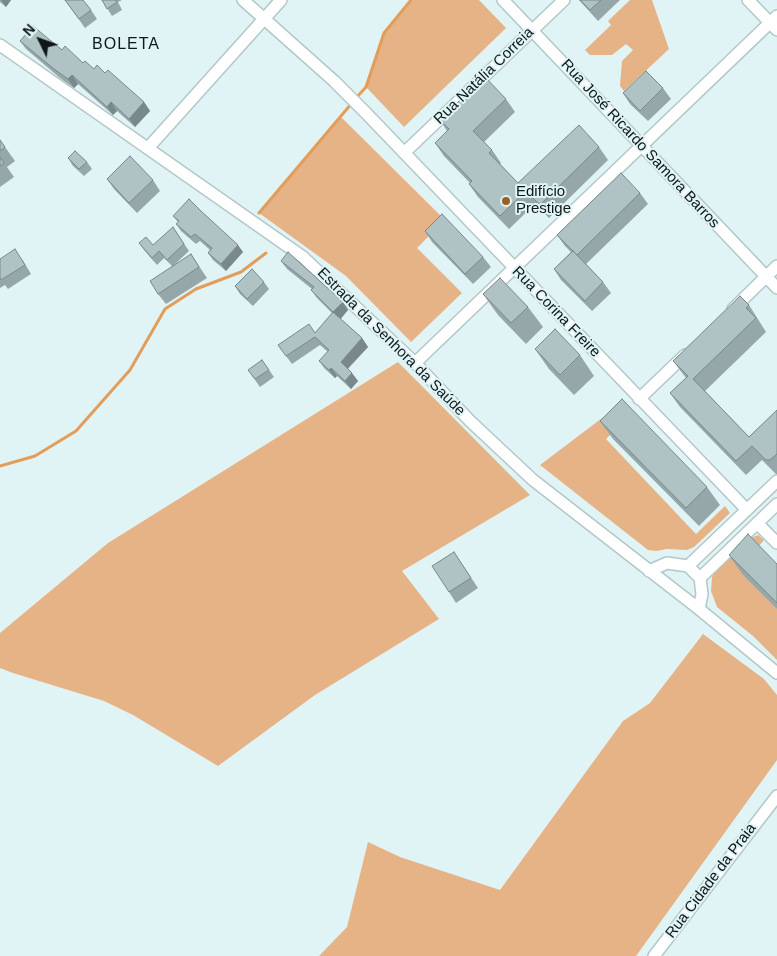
<!DOCTYPE html>
<html>
<head>
<meta charset="utf-8">
<style>
  body { margin:0 }
  #map { position:relative; width:777px; height:956px; overflow:hidden; background:#e0f4f6; font-family:Helvetica,sans-serif }
  canvas { display:block }
  .north { position:absolute; left:15px; top:15px; width:50px; height:50px; -webkit-text-stroke:4px #e0f4f6; paint-order:stroke; rotate:312deg; font-size:14px; font-weight:700; line-height:20px; text-align:center; color:#101717 }
  .north::after { content:''; display:block; margin:auto; width:18px; height:22px; background:#101717; clip-path:polygon(50% 0,100% 100%,50% 72%,0 100%) }
</style>
</head>
<body>
<div id="map">
<canvas width="777" height="956"></canvas>
<div class="north">N</div>
</div>
<script>
const ctx = document.querySelector('canvas').getContext('2d');
ctx.lineJoin = 'round';
function fill(path, color) { ctx.fillStyle = color; ctx.fill(path, 'evenodd'); }
const toPath = rows => new Path2D(rows.map(r => 'M' + r).join(''));
function strokePath(path, color, width, dash) { ctx.strokeStyle = color; ctx.lineWidth = width; ctx.lineCap = dash ? 'butt' : 'round'; ctx.setLineDash(dash || []); ctx.stroke(path); }
function write(font, color, halo, rows, align = 'center') {
  ctx.font = font + ' Helvetica,sans-serif'; ctx.lineWidth = 4; ctx.setLineDash([]); ctx.textBaseline = 'middle'; ctx.strokeStyle = halo; ctx.fillStyle = color; for (const [text, x, y, turn = 0] of rows) {
    ctx.save(); ctx.translate(x, y); ctx.rotate((+turn || 0) * Math.PI / 180); ctx.textAlign = isNaN(turn) ? turn : align; if (halo) ctx.strokeText(text, 0, 0); ctx.fillText(text, 0, 0); ctx.restore();
  }
}
const green = toPath([
  [411,0,479,0,506,28,404,127,366,87,384,33],
  [630,0,652,0,669,49,624,91,620,86,622,61,633,50,626,44,612,55,590,55,585,50,611,25,608,21],
  [341,117,445,220,417,248,462,293,411,342,346,276,259,213],
  [398,362,530,495,402,571,439,619,315,695,218,766,133,715,104,701,13,673,0,668,0,633,108,543],
  [622,403,632,412,606,439,696,534,725,506,730,513,694,547,687,550,667,549,656,551,648,550,540,465],
  [758,535,764,540,757,548,777,609,777,660,753,636,717,607,711,591,712,577,716,570,749,539],
  [703,634,764,679,777,695,777,760,636,956,319,956,347,927,368,842,400,857,500,890,623,721,650,703]
]);
const stream = toPath([
  [356,98,366,87,384,33,411,0],
  [259,213,352,103],
  [0,466,35,456,76,431,130,370,165,309,196,289,241,272,266,253]
]);
const minor = toPath([
  [243,0,334,81,366,113,747,510],
  [503,0,777,288],
  [748,0,777,30],
  [0,45,303,257,415,363,470,421,533,480,699,609,777,673],
  [148,148,281,0],
  [404,153,564,0],
  [733,309,777,266],
  [415,363,777,16],
  [639,399,685,355],
  [757,523,777,543],
  [688,566,777,481],
  [649,571,667,563,688,566,700,578,702,594,699,609],
  [700,578,777,504],
  [654,956,777,796]
]);
const wall = toPath([
  [0,0,11,0,6,7,0,2],
  [65,0,91,10,97,19,85,28],
  [102,0,122,0,118,2,122,10,112,16],
  [579,0,620,0,598,21],
  [20,41,62,50,94,69,105,73,144,102,150,111,135,127,117,111,113,115,78,84,74,88,60,78,26,49],
  [663,88,671,99,648,121,630,104,623,93],
  [506,99,515,112,484,142,492,150,501,163,500,164,518,183,599,147,608,160,549,218,535,204,509,229,478,197,469,184,470,183,444,156,435,143,447,131,440,120],
  [0,140,15,161,7,167,14,177,0,187],
  [68,158,87,162,92,169,84,176,73,166],
  [107,179,153,180,160,191,137,213,114,189],
  [640,193,648,204,586,264,603,282,611,293,592,311,561,280,554,269,571,252,565,246,557,235],
  [201,211,243,252,226,271,213,260,208,253,210,250,200,241,196,244,181,231,176,224,178,222,173,216],
  [173,227,189,251,173,266,191,254,207,278,166,304,158,294,172,266,164,258,157,265,144,250,139,243,153,245],
  [425,231,483,257,491,267,473,284,432,242],
  [0,259,22,259,31,274,8,289,5,285,0,288],
  [281,261,343,302,348,310,341,319,362,338,368,347,348,369,358,381,351,389,337,376,335,378,325,369,319,361,328,352,320,345,292,364,286,356,315,333,332,313,317,298,311,290,312,289,287,269],
  [264,282,269,289,253,306,240,294,235,286],
  [483,294,528,307,543,327,526,344,498,315],
  [749,305,766,332,705,391,749,437,777,410,777,474,776,474,762,460,746,475,680,407,670,393,686,378,673,361],
  [535,349,580,355,594,376,574,395,549,369],
  [262,360,274,377,260,387,248,370],
  [600,421,707,487,720,505,699,526,613,439],
  [454,552,478,588,456,603,449,592],
  [729,555,777,564,777,609,743,575]
]);
const shadedWall = toPath([
  [1,0,11,0,6,7],
  [72,75,78,84,74,88,68,79],
  [111,102,117,111,113,115,107,107],
  [144,102,150,111,135,127,129,119],
  [238,245,243,252,226,271,221,264],
  [343,302,348,310,339,320,333,312],
  [362,338,368,347,346,370,341,362],
  [331,368,337,376,335,378,329,370],
  [352,373,358,381,351,389,345,381]
]);
const building = toPath([
  [65,0,83,0,91,10,79,19,65,0],
  [102,0,116,0,117,2,107,9,102,0],
  [580,0,601,0,590,10,580,0],
  [33,26,62,50,65,46,83,63,85,61,94,69,97,65,105,73,108,70,144,102,129,119,111,102,107,107,72,75,68,79,54,69,20,41,33,26],
  [646,71,663,88,640,111,623,93,646,71],
  [484,76,506,99,473,131,492,150,489,153,518,183,579,125,599,147,540,205,526,191,500,216,469,184,472,181,435,143,449,129,440,120,484,76],
  [0,140,5,147,0,151,0,140],
  [75,151,87,162,79,169,68,158,75,151],
  [130,156,153,180,129,203,107,179,130,156],
  [0,157,4,163,0,166,0,157],
  [621,173,640,193,577,255,557,235,621,173],
  [189,199,201,211,238,245,221,264,208,253,212,248,195,234,191,237,176,224,179,221,173,216,189,199],
  [442,214,483,257,465,274,425,231,442,214],
  [173,227,184,244,167,260,159,251,152,258,139,243,146,237,153,245,173,227],
  [15,249,25,265,1,280,0,278,0,259,15,249],
  [573,251,603,282,585,301,554,269,573,251],
  [288,252,343,302,333,312,362,338,341,362,352,373,345,381,331,368,329,370,319,361,329,350,315,337,286,356,278,345,309,324,315,333,333,312,311,290,314,287,281,261,288,252],
  [191,254,199,267,158,294,150,281,191,254],
  [252,269,264,282,247,299,235,286,252,269],
  [500,278,528,307,511,323,483,294,500,278],
  [740,296,749,305,746,308,756,318,693,379,749,437,777,410,777,454,770,460,766,460,752,446,736,461,670,393,688,376,673,361,740,296],
  [555,329,580,355,560,375,535,349,555,329],
  [262,360,269,370,255,379,248,370,262,360],
  [622,399,707,487,686,508,600,421,622,399],
  [748,534,777,564,777,603,729,555,748,534],
  [454,552,471,578,449,592,432,566,454,552]
]);
const markers = [
  [506,201,5,"#9c6121"]
];
const streetNames = [
  ["Rua Natália Correia",484,76,-44],
  ["Rua José Ricardo Samora Barros",640,144,47],
  ["Rua Corina Freire",556,312,46],
  ["Estrada da Senhora da Saúde",391,342,45],
  ["Rua Cidade da Praia",711,881,-53]
];
const poiNames = [
  ["Edifício",516,192],
  ["Prestige",516,209]
];
const neighbourhoodNames = [
  ["BOLETA",126,45]
];
fill(green, '#e6b386');
strokePath(stream, '#e39d5a', 3);
strokePath(minor, '#b3c7c9', 14);
strokePath(minor, '#fff', 11);
fill(wall, '#96a7a9');
fill(shadedWall, '#7a8889');
fill(building, '#afc2c4');
strokePath(building, '#7a8889', 1);
for (const [x, y, r, color] of markers) { const dot = new Path2D(); dot.arc(x, y, r, 0, 2 * Math.PI); ctx.fillStyle = color; ctx.fill(dot); strokePath(dot, '#e0f4f6', 2); }
write('15px', '#101717', '#e0f4f6', streetNames);
write('15px', '#101717', '#e0f4f6', poiNames, 'left');
ctx.letterSpacing = '1px';
write('16px', '#101717', '#e0f4f6', neighbourhoodNames);
ctx.letterSpacing = '0px';
</script>
</body>
</html>
